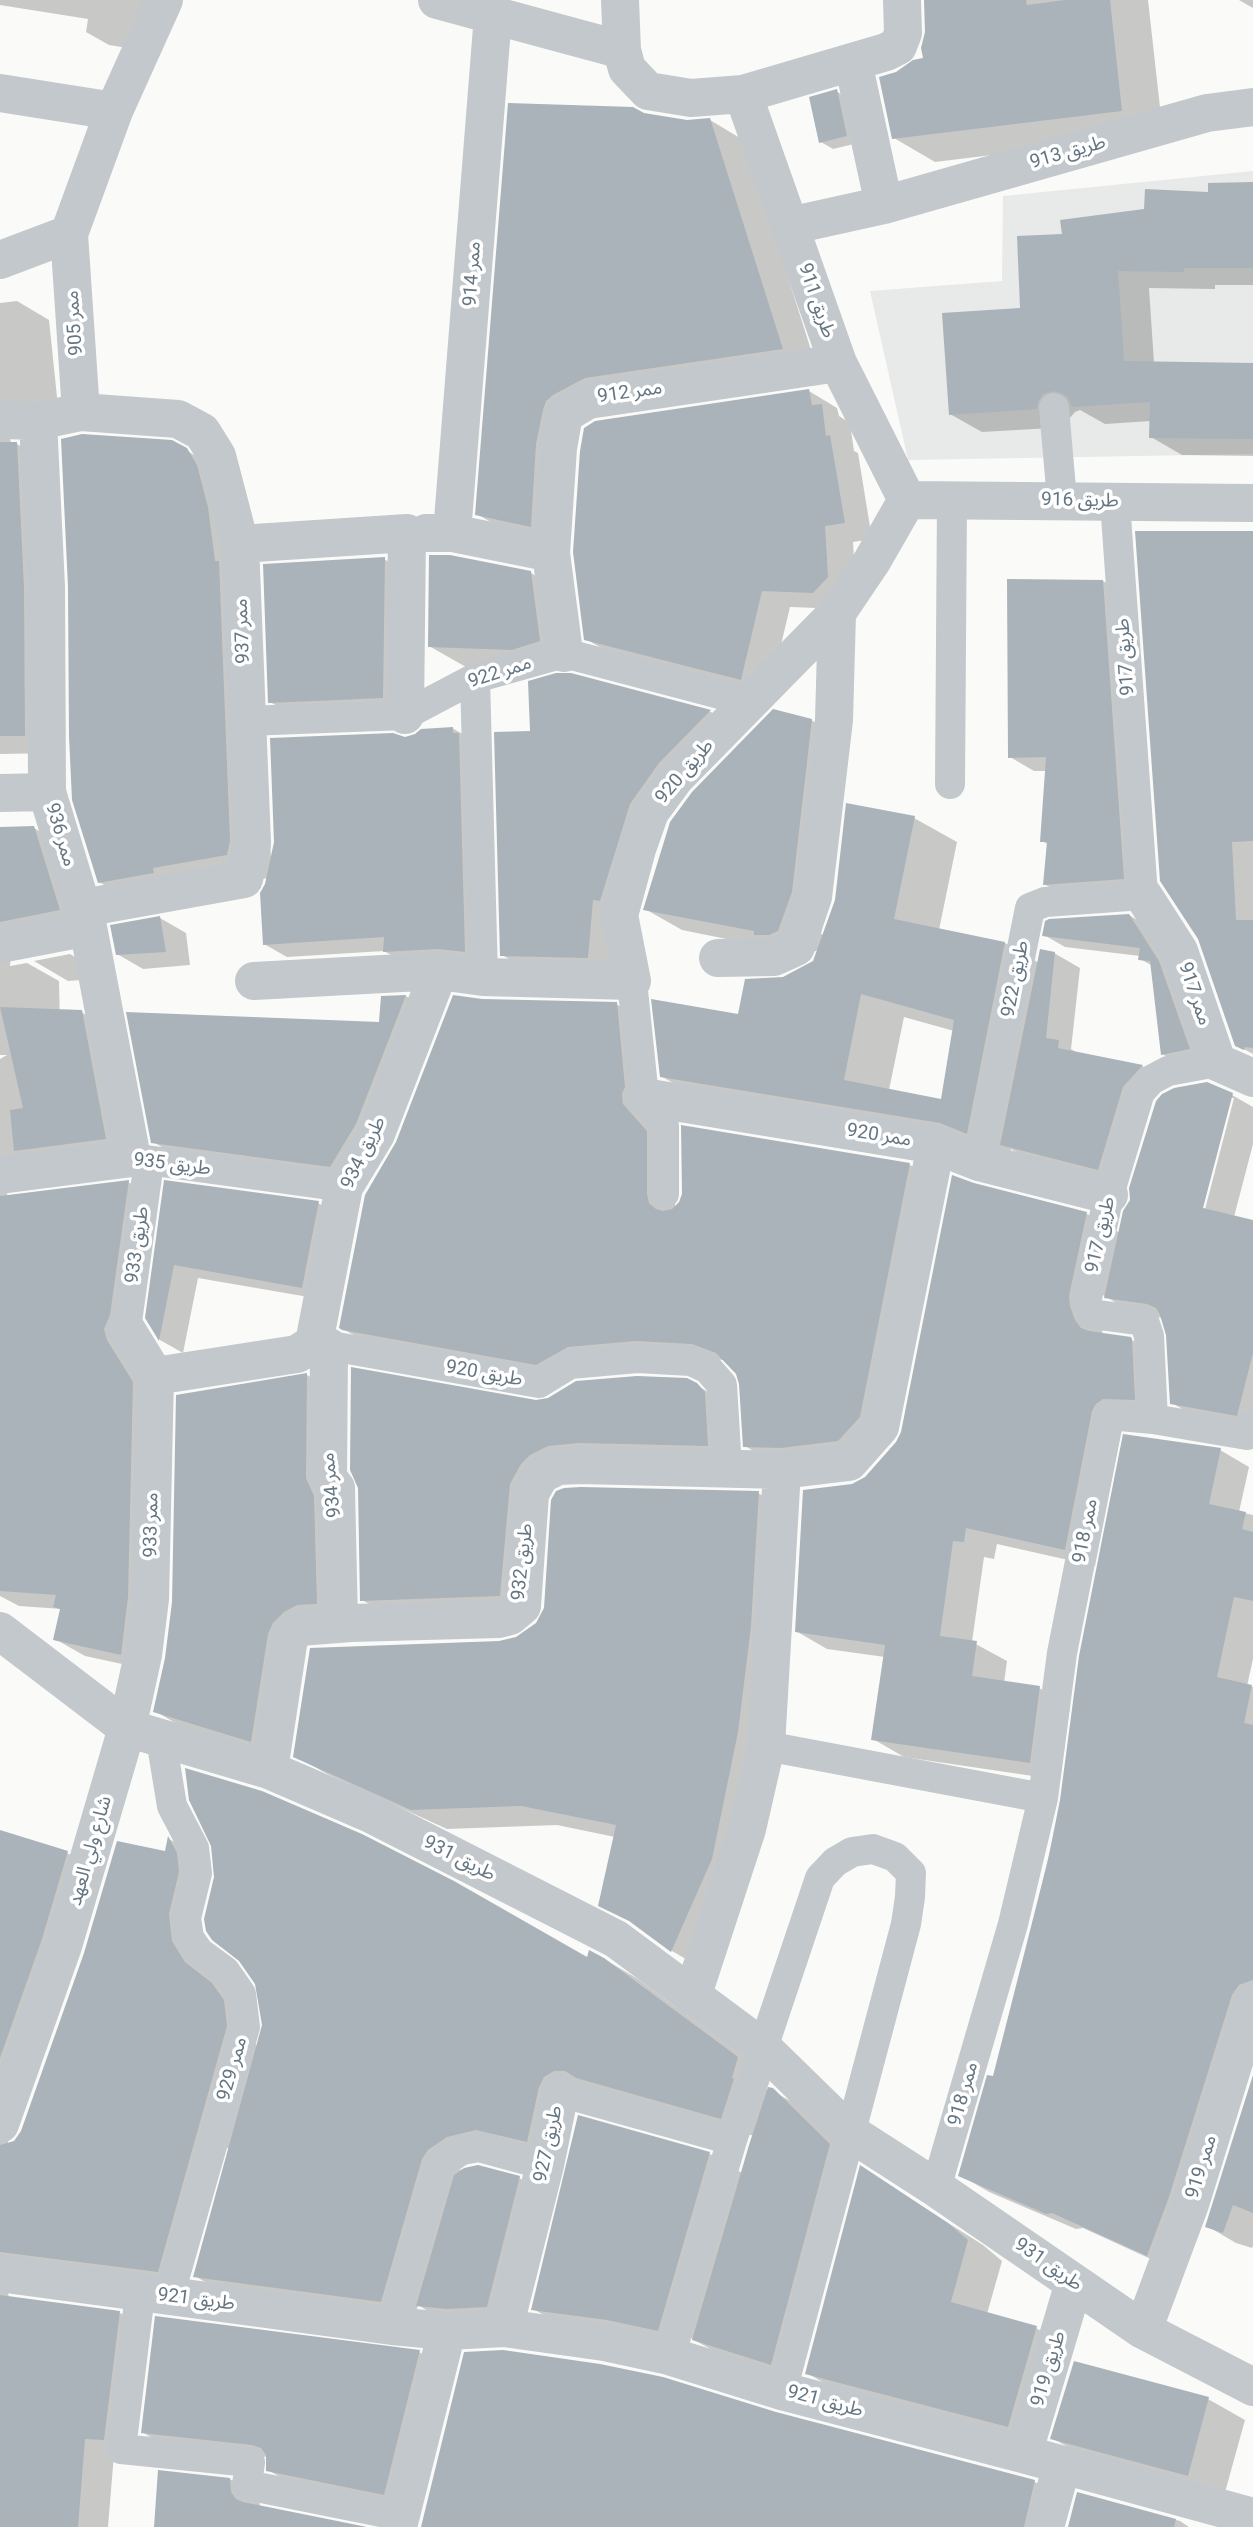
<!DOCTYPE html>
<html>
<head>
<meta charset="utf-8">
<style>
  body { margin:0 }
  canvas { display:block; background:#fafaf8 }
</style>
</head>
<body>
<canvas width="1253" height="2527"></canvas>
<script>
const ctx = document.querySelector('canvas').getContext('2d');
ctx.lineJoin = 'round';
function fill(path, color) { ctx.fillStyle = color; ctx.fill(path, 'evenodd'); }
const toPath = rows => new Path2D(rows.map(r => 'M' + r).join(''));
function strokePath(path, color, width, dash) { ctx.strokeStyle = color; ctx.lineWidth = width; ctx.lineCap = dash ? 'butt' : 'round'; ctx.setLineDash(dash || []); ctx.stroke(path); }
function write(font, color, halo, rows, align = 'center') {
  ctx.font = font + ' Roboto,"Noto Sans Arabic",sans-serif'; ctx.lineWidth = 7; ctx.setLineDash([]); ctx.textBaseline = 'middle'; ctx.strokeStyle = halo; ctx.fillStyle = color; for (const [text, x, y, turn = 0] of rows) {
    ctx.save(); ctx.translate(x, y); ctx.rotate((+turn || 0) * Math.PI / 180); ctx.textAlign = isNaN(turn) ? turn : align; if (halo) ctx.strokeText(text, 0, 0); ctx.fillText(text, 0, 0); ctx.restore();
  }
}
const built = toPath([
  [1253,171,1253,454,908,460,870,291,1002,281,1003,196]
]);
const shadow = toPath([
  [0,0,154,0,146,51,109,45,86,32,88,19,0,5],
  [926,0,1148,0,1163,134,935,162,894,138,897,73,925,60],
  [1239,0,1253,0,1253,8],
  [836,91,849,99,858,143,833,149,821,142],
  [644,114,687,121,710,120,745,141,817,369,588,415,577,430,566,546,513,535,477,514],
  [1253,184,1253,285,1215,285,1215,289,1149,288,1154,363,1253,365,1253,456,1182,455,1151,437,1151,421,1105,424,1080,410,1075,412,1069,419,1068,427,982,432,950,414,1022,310,1064,236,1146,210],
  [17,301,49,320,59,416,10,439,11,443,17,444,49,463,56,753,0,754,0,303],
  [809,391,837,408,839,416,850,423,854,451,858,453,872,539,853,542,856,594,842,609,790,607,769,695,615,656,586,639],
  [171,442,228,474,260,587,271,859,405,739,452,728,475,741,487,964,407,964,384,951,287,957,264,944,268,878,194,892,141,906,99,882],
  [1253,533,1253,1054,1236,1045,1201,943],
  [384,559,410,574,408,712,295,716,270,702],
  [531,573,567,594,576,662,466,667,429,646],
  [1103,581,1127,595,1148,892,1069,898,1044,884,1049,845,1042,841,1046,771,1034,771,1010,757],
  [571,675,711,712,743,730,693,782,663,824,622,976,535,974,502,955,532,732],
  [811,720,848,741,821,934,824,935,914,818,957,842,939,930,1005,943,1039,963,1054,953,1080,968,1071,1049,1079,1054,1142,1066,1167,1080,1148,1101,1124,1183,1028,1159,1011,1149,1009,1156,704,1101,661,1076,783,979,814,962,818,950,806,955,682,930,645,909],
  [904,1017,954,1031,942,1101,889,1090],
  [34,828,66,847,91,928,11,955,10,966,27,963,59,981,60,1028,81,1012,111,1029,135,1155,9,1183,7,1195,8,1198,128,1182,158,1199,136,1359,150,1670,85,1656,55,1639,62,1609,19,1606,0,1596,0,1059,7,1055,0,1055,0,829],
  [1129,915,1150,928,1209,1061,1183,1066,1162,1054,1153,966,1140,959,1140,956,1065,947,1044,935],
  [160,918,186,933,190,965,143,969,117,954],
  [70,954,107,976,107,978,68,981,34,961],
  [406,996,435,1013,361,1184,183,1159,153,1142,381,1024,382,998],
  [482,1001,616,1004,645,1021,654,1104,675,1149,675,1209,910,1165,938,1181,888,1433,774,1463,745,1446,741,1384,737,1373,724,1360,666,1356,565,1380,373,1346,343,1329],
  [1232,1095,1253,1107,1253,1144,1234,1217,1253,1222,1253,1429,1201,1420,1172,1403,1168,1334,1163,1318,1135,1314,1103,1295,1099,1314,1103,1335,1130,1339,1161,1356,1165,1416,1122,1429,1095,1566,997,1544,994,1559,984,1557,972,1642,1007,1661,1004,1683,1039,1688,1070,1706,1060,1780,904,1757,873,1739,885,1657,827,1649,796,1631,852,1485,866,1479,898,1443,903,1432,973,1185,1087,1214,1120,1233],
  [1230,1098,1234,1098,1203,1217,1199,1216],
  [166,1182,318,1203,342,1217,326,1300,198,1278,183,1353,160,1340,147,1318],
  [307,1375,334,1391,344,1619,311,1627,279,1756,182,1727,155,1711,166,1658],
  [696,1385,731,1405,741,1465,564,1475,544,1504,533,1615,396,1619,362,1600,536,1402],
  [1220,1450,1249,1467,1239,1512,1253,1515,1253,1659,1247,1686,1253,1687,1253,2036,1177,2271,1083,2228,1076,2229,989,2192,960,2175,995,2078,1062,1801],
  [758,1493,792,1513,705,1970,672,1951,639,1927,615,1837,557,1825,447,1829,329,1775,295,1756,499,1643,524,1635],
  [0,1832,67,1853,97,1870,8,2134,8,2146,16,2141,166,1853,169,1839,198,1855,198,1932,253,2019,257,2050,588,1960,604,1959,638,1979,771,2077,767,2089,799,2105,854,2160,796,2378,719,2354,691,2338,689,2348,564,2326,533,2309,579,2117,710,2154,742,2173,754,2136,611,2097,577,2096,560,2160,480,2155,459,2170,478,2167,519,2178,544,2192,512,2321,443,2320,418,2305,414,2320,227,2295,195,2276,230,2149,227,2148,187,2288,7,2287,9,2298,120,2313,149,2330,114,2454,108,2527,0,2527],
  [1253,2080,1253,2246,1252,2248,1236,2243,1207,2226],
  [861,2168,983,2245,1002,2261,987,2314,1036,2328,1070,2348,1042,2446,841,2393,807,2373],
  [419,2352,444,2367,409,2508,294,2485,268,2470,268,2457,168,2447,142,2432],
  [1208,2399,1245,2420,1224,2496,1089,2459,1052,2438],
  [775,2414,1035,2482,1064,2499,1056,2527,422,2527],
  [230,2479,259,2496,260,2507,358,2527,156,2527],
  [1079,2494,1180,2521,1189,2527,1070,2527]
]);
const building = toPath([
  [924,0,1026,0,1027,5,1065,0,1110,0,1122,111,892,139,879,77,896,72,913,60,923,58,921,48,925,32],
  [837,89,847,136,819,143,809,97],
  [508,103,633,107,644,113,687,120,710,118,783,349,585,378,553,395,546,401,543,410,536,444,531,527,475,515],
  [1253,182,1253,268,1184,268,1184,272,1118,271,1124,361,1253,363,1253,439,1149,438,1150,402,1072,407,1068,397,1062,393,1053,391,1043,394,1038,401,1037,409,949,415,942,313,1020,308,1017,236,1062,234,1060,220,1144,209,1145,189,1208,192,1208,183],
  [809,389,812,405,822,404,826,436,830,435,845,523,825,526,828,577,813,593,762,591,741,680,584,640,573,552,580,451,584,428,595,421],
  [82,434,172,440,187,448,197,465,208,507,215,561,219,561,230,841,227,855,153,868,154,873,98,883,72,800,69,736,68,587,61,439],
  [0,442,17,442,24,588,25,736,0,736],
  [1135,531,1253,531,1253,841,1232,842,1236,920,1253,920,1253,1048,1245,1047,1244,1050,1235,1046,1198,939,1160,881],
  [429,555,450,555,531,571,540,641,512,650,428,647],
  [385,557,383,698,268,703,263,564],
  [1007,579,1103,580,1124,879,1043,885,1047,842,1040,842,1046,757,1008,758],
  [556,673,571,673,711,710,659,763,630,804,600,901,593,900,588,958,500,956,494,732,530,731,528,681],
  [773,709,812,719,792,892,778,931,769,935,754,935,754,931,643,910,670,822,692,792],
  [453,727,453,733,459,733,465,952,438,949,383,952,384,937,263,945,260,893,265,884,274,842,270,738,393,733,405,737,415,734,421,729],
  [846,803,915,816,894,919,1005,942,967,1134,940,1123,660,1077,651,999,738,1014,745,979,783,977,813,961,835,900],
  [861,994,954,1020,941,1099,844,1080],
  [34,826,60,910,0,922,0,827],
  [1129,914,1159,961,1190,1049,1161,1055,1150,961,1138,960,1140,948,1042,936,1045,921,1049,919],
  [160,916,166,952,116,955,110,925],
  [1040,949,1055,952,1046,1038,1059,1040,1058,1048,1143,1065,1123,1087,1098,1170,1000,1145],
  [406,995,356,1124,330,1167,151,1143,126,1012,379,1022,381,996],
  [453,995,482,999,617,1002,625,1087,622,1094,623,1104,647,1131,647,1194,649,1203,656,1209,663,1211,672,1209,679,1202,682,1194,681,1125,910,1163,860,1417,838,1441,781,1448,743,1447,739,1384,736,1374,716,1353,692,1344,636,1341,568,1347,536,1365,342,1330,339,1328,365,1195,396,1142],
  [0,1007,82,1010,106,1139,14,1151,10,1110,23,1108],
  [1207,1082,1233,1093,1203,1208,1253,1220,1253,1353,1237,1416,1170,1404,1166,1335,1160,1315,1156,1308,1147,1304,1104,1298,1123,1211,1130,1200,1129,1188,1156,1101,1162,1094,1174,1088],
  [952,1175,974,1183,1087,1212,1069,1296,1070,1306,1075,1320,1081,1328,1089,1331,1131,1337,1132,1339,1135,1400,1103,1399,1096,1404,1092,1411,1065,1550,966,1528,964,1542,953,1541,940,1636,977,1641,972,1676,1040,1686,1030,1763,871,1740,885,1645,795,1632,803,1490,852,1484,865,1477,896,1442,901,1432],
  [129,1180,110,1315,104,1329,107,1340,133,1382,128,1597,121,1655,53,1640,60,1609,53,1607,56,1595,0,1591,0,1196],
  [164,1180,319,1201,302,1288,174,1265,159,1341,145,1318],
  [351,1367,536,1400,548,1398,576,1381,637,1376,687,1378,697,1383,705,1392,708,1446,580,1443,548,1446,530,1455,521,1464,510,1484,500,1596,360,1601,358,1488,350,1470],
  [307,1373,306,1478,314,1496,317,1604,297,1605,284,1612,273,1623,268,1634,251,1742,153,1712,165,1658,172,1602,176,1395],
  [1123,1434,1221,1448,1209,1504,1246,1512,1242,1529,1253,1532,1253,1601,1234,1597,1217,1677,1252,1685,1244,1723,1253,1725,1253,1980,1239,1985,1232,1995,1169,2197,1147,2256,1052,2213,1046,2214,958,2176,987,2075,993,2076,1048,1860,1060,1800,1079,1656],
  [581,1487,759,1491,751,1626,738,1732,712,1859,671,1952,629,1921,598,1906,616,1825,521,1806,411,1810,293,1757,310,1648,499,1641,516,1637,536,1623,544,1608,551,1500,556,1491,564,1488],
  [185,1768,262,1791,362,1834,454,1881,587,1957,589,1950,604,1958,738,2057,732,2078,734,2079,721,2119,576,2078,565,2071,554,2071,544,2077,539,2087,527,2142,476,2130,447,2137,428,2150,422,2159,381,2302,193,2277,262,2025,255,1984,239,1961,212,1940,206,1931,204,1919,214,1877,211,1846,189,1800],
  [0,1830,68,1851,42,1939,0,2058],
  [168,1836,177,1853,179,1872,169,1914,172,1941,185,1962,212,1983,224,2000,227,2026,158,2272,0,2252,0,2145,14,2141,21,2131,84,1953,117,1841,165,1851],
  [1253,2075,1253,2213,1233,2205,1223,2233,1205,2227],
  [768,2087,773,2088,830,2144,771,2365,692,2340,749,2145],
  [578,2115,710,2152,658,2331,607,2320,531,2310],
  [478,2165,520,2176,487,2307,447,2309,416,2306,454,2175,464,2168],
  [860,2165,948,2223,968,2240,951,2302,1037,2326,1008,2427,805,2374],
  [0,2295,120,2311,104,2440,85,2439,78,2527,0,2527],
  [155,2316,420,2350,384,2495,266,2471,266,2455,261,2448,252,2445,141,2433],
  [503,2350,600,2364,663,2377,776,2412,1035,2480,1024,2527,421,2527,464,2352],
  [1074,2361,1209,2397,1188,2476,1050,2439],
  [158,2470,230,2478,231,2492,236,2499,243,2502,367,2527,154,2527],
  [1077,2492,1176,2519,1174,2527,1068,2527]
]);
const lane = toPath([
  [1054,408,1062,500],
  [475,678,483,977],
  [246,721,405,715,475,678,564,653,731,697,753,698],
  [950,784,952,500],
  [632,981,644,1097,664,1126,664,1194],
  [132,1158,344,1187],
  [979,1162,1030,908,1045,902,1143,895,1115,502],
  [126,1329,149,1162],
  [314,1343,539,1383,570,1364,637,1358,691,1361,708,1369,722,1385,727,1469],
  [1153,1419,1149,1336,1144,1321,1091,1314,1086,1300,1109,1195,1140,1092,1151,1080,1168,1071,1217,1062],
  [161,1739,172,1806,194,1848,197,1873,186,1918,189,1938,199,1952,225,1971,241,1994,245,2027,169,2296],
  [766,1746,1043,1798],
  [560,2092,732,2140],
  [936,2188,1013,1924,1043,1798,1062,1653,1109,1415,1153,1419,1247,1435,1253,1424],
  [140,2294,121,2449,250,2462,247,2485,401,2516],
  [392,2326,439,2164,457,2151,479,2147,545,2165],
  [669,2356,732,2140,820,1878,835,1862,852,1852,873,1849,895,1857,911,1873,910,1897,906,1924,782,2391]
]);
const street = toPath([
  [437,0,622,50],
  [620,0,622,50,627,69,648,91,691,98,743,94,886,52,898,46,903,33,902,0],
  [853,62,884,205],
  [0,93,114,111],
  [743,94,838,363,907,500],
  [789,226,884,205,1207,113,1253,107],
  [69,234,81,412],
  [0,260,69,234,114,111,164,0],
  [0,420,38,421,81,412,178,419,202,432,217,456,240,544,252,843,244,879,83,908],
  [907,500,1253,503],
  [426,533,452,533,551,553,564,653],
  [452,533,493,15],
  [240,544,407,533,405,715],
  [551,553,558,448,564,414,588,400,838,363],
  [0,793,47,792],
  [1143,895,1179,951,1217,1062,1253,1078],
  [0,944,88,927],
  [718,958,774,957,796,947,813,897,834,720,837,613],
  [254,981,439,971,483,977,632,981,619,915,637,849,650,812,675,778,837,613,872,561,907,500],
  [644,1097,936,1145,979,1162,1109,1195],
  [0,1175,132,1158,88,927,47,792,46,587,38,421],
  [329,1347,328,1478,336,1488,339,1624],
  [155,1376,297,1354,314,1343,344,1187,376,1134,439,971],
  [0,1631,127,1728,269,1770,371,1814,616,1939,763,2048,849,2132,936,2188,1143,2330,1253,2387],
  [269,1770,289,1638,299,1627,351,1623,498,1619,510,1616,522,1606,530,1494,540,1475,558,1466,581,1465,782,1470,849,1462,880,1427,936,1145],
  [692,1997,747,1829,766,1746,782,1470],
  [0,2124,63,1946,127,1728,143,1655,150,1599,155,1376,126,1329],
  [0,2273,392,2326,447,2331,504,2328,604,2342,669,2356,782,2391,1023,2454,1253,2517],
  [504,2328,545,2165,560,2092],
  [1143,2330,1190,2204,1253,2001],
  [1023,2454,1074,2283],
  [398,2527,447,2331],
  [1045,2527,1062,2465]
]);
const streetNames = [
  ["طريق 913",1068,153,-16],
  ["ممر 914",473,274,-86],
  ["طريق 911",816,301,71],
  ["ممر 905",75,323,-94],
  ["ممر 912",630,393,-8],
  ["طريق 916",1080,501,1],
  ["ممر 937",243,631,-92],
  ["طريق 917",1126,657,-94],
  ["ممر 922",500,673,-18],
  ["طريق 920",685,772,-49],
  ["ممر 936",60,835,73],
  ["طريق 922",1016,979,-79],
  ["ممر 917",1194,994,71],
  ["ممر 920",879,1136,9],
  ["طريق 934",364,1153,-64],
  ["طريق 935",172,1165,7],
  ["طريق 917",1101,1235,-77],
  ["طريق 933",138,1245,-82],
  ["طريق 920",484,1374,10],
  ["ممر 934",332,1485,-96],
  ["ممر 933",152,1525,-89],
  ["ممر 918",1086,1531,-79],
  ["طريق 932",523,1562,-84],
  ["شارع ولي العهد",91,1851,-74],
  ["طريق 931",459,1859,27],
  ["ممر 929",233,2069,-74],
  ["ممر 918",964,2094,-74],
  ["طريق 927",549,2144,-78],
  ["ممر 919",1202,2167,-73],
  ["طريق 931",1048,2265,35],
  ["طريق 921",196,2300,7],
  ["طريق 919",1049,2369,-73],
  ["طريق 921",825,2402,15]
];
fill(built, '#e8e9e9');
fill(shadow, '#0003');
fill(building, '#aab3b9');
strokePath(lane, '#c3c8cc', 30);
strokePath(street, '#c3c8cc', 38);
write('19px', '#657683', '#fff', streetNames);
</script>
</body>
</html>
